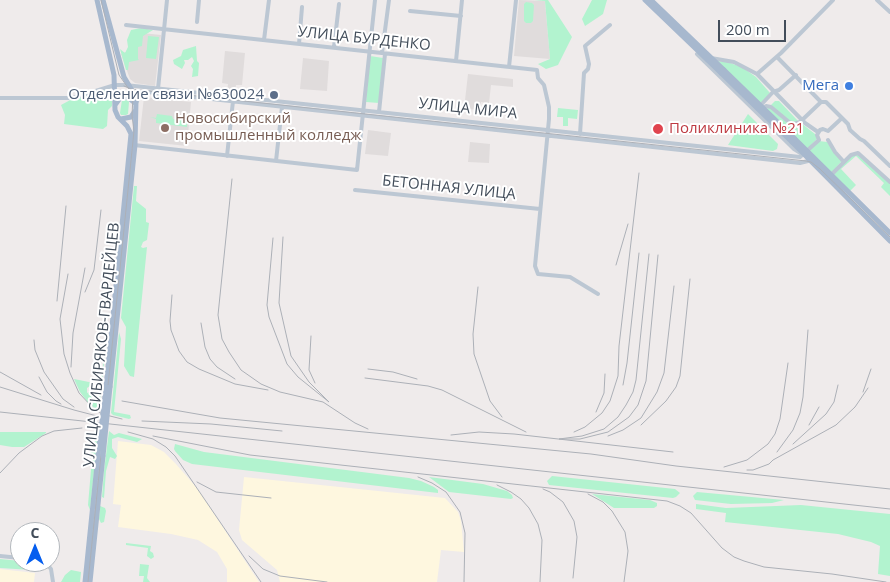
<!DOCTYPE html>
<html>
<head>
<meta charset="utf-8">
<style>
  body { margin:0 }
  #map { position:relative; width:890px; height:582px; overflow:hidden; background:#efebeb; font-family:"Open Sans",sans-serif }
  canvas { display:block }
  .north { position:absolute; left:10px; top:522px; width:50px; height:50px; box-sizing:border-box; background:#fff; border:1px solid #b3b8bd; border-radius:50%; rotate:0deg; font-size:14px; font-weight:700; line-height:20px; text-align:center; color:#424d5a }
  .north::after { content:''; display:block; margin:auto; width:18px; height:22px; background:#045def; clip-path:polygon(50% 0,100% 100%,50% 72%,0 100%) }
  .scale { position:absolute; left:718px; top:20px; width:68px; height:22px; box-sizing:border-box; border:2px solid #424d5a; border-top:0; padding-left:6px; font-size:15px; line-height:18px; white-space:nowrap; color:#424d5a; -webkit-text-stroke:4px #fff; paint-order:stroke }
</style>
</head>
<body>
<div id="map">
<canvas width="890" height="582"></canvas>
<div class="north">С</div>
<div class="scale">200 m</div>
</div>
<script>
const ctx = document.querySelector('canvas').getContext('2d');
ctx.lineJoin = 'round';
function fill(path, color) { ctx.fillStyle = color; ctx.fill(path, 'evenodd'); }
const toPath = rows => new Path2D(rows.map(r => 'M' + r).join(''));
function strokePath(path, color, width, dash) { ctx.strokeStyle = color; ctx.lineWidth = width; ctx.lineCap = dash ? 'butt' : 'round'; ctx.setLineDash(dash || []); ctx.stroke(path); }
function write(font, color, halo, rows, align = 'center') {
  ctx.font = font + ' "Open Sans",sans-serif'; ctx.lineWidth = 4; ctx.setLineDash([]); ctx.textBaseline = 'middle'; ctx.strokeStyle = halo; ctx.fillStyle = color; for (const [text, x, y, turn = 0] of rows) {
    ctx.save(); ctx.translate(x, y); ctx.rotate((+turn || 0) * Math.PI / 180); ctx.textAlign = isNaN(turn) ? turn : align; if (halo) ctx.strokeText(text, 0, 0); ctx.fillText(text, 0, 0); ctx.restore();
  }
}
const commercial = toPath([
  [118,441,151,445,164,452,175,463,197,488,259,582,227,582,227,569,217,552,198,540,171,534,118,527,121,505,113,504],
  [244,477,445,498,458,512,461,521,464,552,441,550,437,582,280,582,277,570,242,540,239,530],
  [0,569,35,573,34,582,0,582]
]);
const education = toPath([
  [519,0,545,1,550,59,514,56],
  [142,33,161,35,155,86,135,83,130,79,121,54,128,51],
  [225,51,245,53,242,85,236,85,235,93,227,92,228,84,222,83],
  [303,58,329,61,327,91,300,89],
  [468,74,513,79,513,87,491,85,489,103,481,102,480,110,464,109],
  [144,97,191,102,187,146,139,141],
  [368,130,391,133,388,156,365,154],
  [470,142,490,144,489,163,468,162]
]);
const green = toPath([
  [534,0,548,0,572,37,558,65,546,69,538,64,550,59,545,1],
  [592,0,607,0,603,14,585,26,582,19],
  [526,2,532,3,534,5,533,21,531,23,526,23,524,21,524,4],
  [141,28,153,30,143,36,142,46,138,47,138,59,139,60,129,62,128,70,126,70,120,49,125,53,128,47,127,40,131,30],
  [148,36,159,37,156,59,146,58],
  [196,46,197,61,199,63,198,76,192,77,193,69,191,66,194,61,192,57,188,60,184,60,185,63,182,69,174,64,173,60,181,56,183,50],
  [370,56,383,58,379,103,366,102],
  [717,61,727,62,742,67,756,77,770,93,761,104],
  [107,88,111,89,112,91,112,106,108,110,107,126,103,129,64,124,65,115,61,105,74,98],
  [122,100,128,100,129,102,128,114,126,115,121,115,120,113],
  [775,101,779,101,798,121,794,123,789,121,771,105],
  [769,106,789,124,801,123,815,134,817,139,807,149,766,110],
  [558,108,578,110,577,119,568,118,568,126,563,126,563,117,557,117],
  [157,114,172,116,173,119,187,121,187,127,156,123,156,119,150,117,156,118],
  [748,114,778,144,777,149,773,151,728,145],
  [819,141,827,142,842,161,831,173,809,151],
  [857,154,890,183,890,196,881,187,884,183,856,156,841,169,856,185,850,191,833,175,851,156],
  [134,186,137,186,136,201,146,209,146,222,149,223,147,240,143,242,141,247,143,248,147,247,134,377,130,376,124,366,126,327,121,318],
  [119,332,121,339,114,412,130,415,131,418,129,419,113,415,111,413],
  [106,334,107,336,99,411,89,404,80,392,74,379,94,383,87,388,87,393,95,389,103,366],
  [109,431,114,435,119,433,142,439,137,442,118,437,112,439,112,448,117,456,115,459,110,457,106,471,104,498,102,497,104,471],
  [0,432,46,432,46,433,24,447,12,447,0,445],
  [92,432,98,432,90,510,88,505,92,458,90,456],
  [175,444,204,452,409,478,421,481,434,487,438,490,438,493,192,464,183,460,175,451,174,449],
  [552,476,675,489,680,493,676,497,673,498,549,485,547,481],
  [429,477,483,484,507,491,512,495,513,498,511,499,449,492],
  [697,492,784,500,772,503,731,504,695,500,693,496],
  [592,494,650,500,657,503,657,506,654,508,614,508],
  [696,504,726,508,801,505,890,514,890,576,878,574,880,546,871,542,838,534,725,522,726,513,696,509],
  [100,506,105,508,106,511,104,522,101,523,99,519],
  [126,543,151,546,150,551,153,553,154,557,151,559,147,556,148,548,126,545],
  [0,559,32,562,32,570,0,568],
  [140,564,149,565,147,578,150,582,143,582,144,576,139,576],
  [71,570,81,572,80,582,61,582,65,575]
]);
const minor = toPath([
  [877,0,890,12],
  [410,11,461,16],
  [197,22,199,0],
  [126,25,537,70,538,78,544,85,549,107,549,119,535,266,538,274,570,277,598,294],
  [264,40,269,0],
  [299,44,302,7],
  [334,47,339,4],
  [382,53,389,0],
  [697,54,794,149,802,154],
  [777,57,821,102,826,102,848,124,850,130,860,139,864,141,890,166],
  [711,58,734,62,757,74,805,123,818,132],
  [456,61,462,0],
  [509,67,516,0],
  [757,74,781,53,833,0],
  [158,89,167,0],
  [0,98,73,98,115,85,125,85,800,157,819,140],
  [136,103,140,95,147,92,800,163,808,161,811,159],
  [760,106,773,92,779,90,796,75],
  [762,109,766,106,771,107,789,122,794,124,800,122,821,102],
  [379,112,385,54],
  [828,131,842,118],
  [580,134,584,73,588,69,589,64,585,46,610,25],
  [819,140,817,135,820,130,823,129,828,131],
  [828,140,835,152,844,162,851,155,858,153,890,182],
  [134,145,357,170,375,0],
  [227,156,233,101],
  [276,161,282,107],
  [831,175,844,162],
  [355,190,540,209],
  [0,556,20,558],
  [45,562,51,569,53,582]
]);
const major = toPath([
  [97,0,114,75,115,110,118,117,127,126,131,134,106,387],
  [103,0,124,77,133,92,136,101,135,145,110,387],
  [645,0,721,73],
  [651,0,724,70],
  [115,105,120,98,125,97,129,98,135,103],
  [121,119,131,117,135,111],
  [795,139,890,233],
  [792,142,890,241],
  [85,582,98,455],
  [90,582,103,456]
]);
const tram = toPath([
  [124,86,131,89,806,161,811,162,820,169,890,237],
  [88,582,134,131,132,116,133,95,119,75,101,0]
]);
const rail = toPath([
  [232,179,218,315,222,339,229,352,241,370,261,384,280,392,323,402,355,423,368,429],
  [273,238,267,305,269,317,287,364,298,377,329,402,309,382,291,356,279,303,283,237],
  [649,254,636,380,633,392,626,405,618,417,604,429,582,436,559,439,580,439,608,432,629,417,638,405,646,381,658,255],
  [616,265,628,224],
  [68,274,60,319,64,354,70,373,79,393,93,408,102,414,122,419],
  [478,287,473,334,474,354,490,401,502,417],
  [85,292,94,270,101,210],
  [172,295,170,321,171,330,179,351,187,362,199,369,235,384,268,390],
  [57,301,66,206],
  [201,323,205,347,210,359,217,367,235,379],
  [311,336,309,370,315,383],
  [34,340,35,350,44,372,63,399,74,407],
  [71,367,73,333,85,268],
  [368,369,393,372,417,379],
  [0,372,41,395],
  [39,377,47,392,56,401,61,404],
  [365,378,428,386,442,390,526,432],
  [623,385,627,363,639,253],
  [0,387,74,410,101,417],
  [863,392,871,369],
  [122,401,220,418,591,454,676,466,890,489],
  [0,412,890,509],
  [596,412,604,393,605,374],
  [142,421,211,424,282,431],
  [641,425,666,401,676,387,680,376,690,279],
  [809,425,819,407],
  [128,432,153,439,166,447,175,456,261,582],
  [574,432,585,427,602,413,610,401,618,376,619,346,639,173],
  [451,435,479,432,514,434,673,452],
  [153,436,250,455,667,501,680,506,691,513,722,548,734,557,744,561,764,567,832,574,886,582],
  [608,436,623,430,641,418,657,392,664,373,674,286],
  [793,444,826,414,834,402,838,385],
  [777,452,793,430,800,413,803,397,808,330],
  [724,467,747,460,768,444,775,434,780,419,788,363],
  [747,470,753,470,769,464,773,460,836,425,855,407,868,388],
  [0,473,19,453,42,436,54,431,82,428],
  [418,477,432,483,446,492,460,512,465,533,464,582],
  [197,482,216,492,271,498],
  [497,485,511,492,521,499,529,508,538,524,542,540,540,582],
  [543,489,550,492,563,502,574,521,577,537,573,578],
  [588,494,603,502,612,511,625,532,628,551,624,582],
  [249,556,263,569,280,576,327,582]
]);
const majorBridge = toPath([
  [724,70,795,139],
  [721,73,792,142],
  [98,455,106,387],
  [103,456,110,387]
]);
const markers = [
  [849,86,5,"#3f7fe0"],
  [274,95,5,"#5c6f8a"],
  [165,128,5,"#8d6e63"],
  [658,129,6,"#e0444e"]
];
const streetNames = [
  ["УЛИЦА БУРДЕНКО",364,39,6],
  ["УЛИЦА МИРА",468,109,6],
  ["БЕТОННАЯ УЛИЦА",449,188,6],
  ["УЛИЦА СИБИРЯКОВ-ГВАРДЕЙЦЕВ",102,345,-84]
];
const shopNames = [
  ["Мега",839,86]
];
const serviceNames = [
  ["Отделение связи №630024",264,95]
];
const educationNames = [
  ["Новосибирский",175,119],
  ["промышленный колледж",175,136]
];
const healthNames = [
  ["Поликлиника №21",669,129]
];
fill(commercial, '#fef7df');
fill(education, '#e0dcdc');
fill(green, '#b2f3cf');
strokePath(minor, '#bcc7d3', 4);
strokePath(major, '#a7b8ce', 5);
strokePath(tram, '#acb0b7', 1);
strokePath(rail, '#acb0b7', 1);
strokePath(majorBridge, '#a7b8ce', 5);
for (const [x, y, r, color] of markers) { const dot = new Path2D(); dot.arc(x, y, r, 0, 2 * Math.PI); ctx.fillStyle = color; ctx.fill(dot); strokePath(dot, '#fff', 2); }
write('15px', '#424d5a', '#fff', streetNames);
write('15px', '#366cbe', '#fff', shopNames, 'right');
write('15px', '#4e5e75', '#fff', serviceNames, 'right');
write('15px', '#785e54', '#fff', educationNames, 'left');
write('15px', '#be3a42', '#fff', healthNames, 'left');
</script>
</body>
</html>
